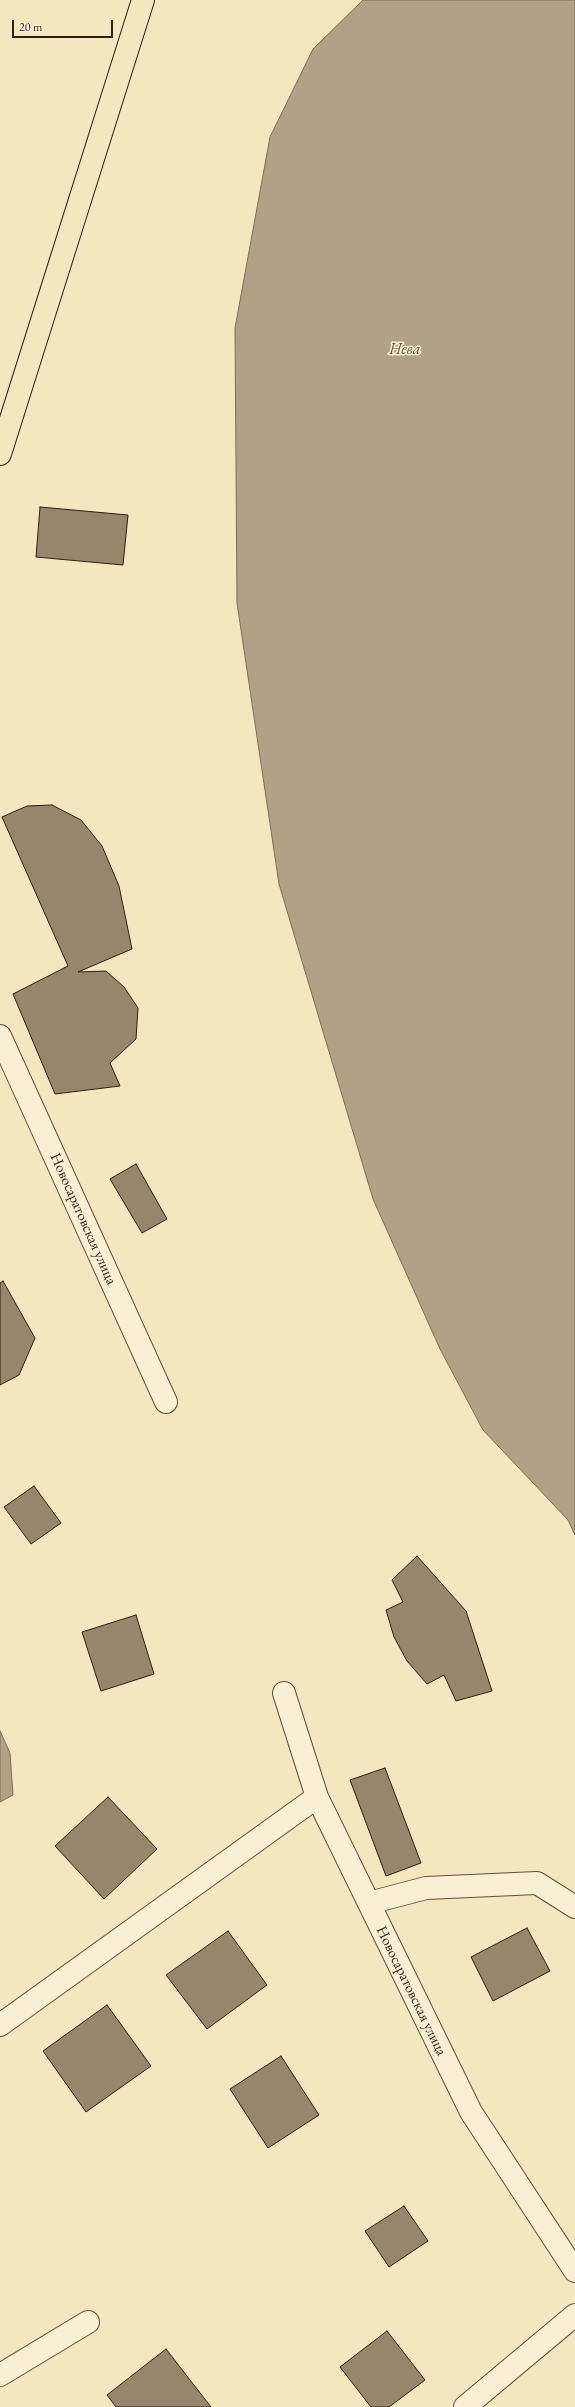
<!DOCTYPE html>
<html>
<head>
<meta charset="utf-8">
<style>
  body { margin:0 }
  #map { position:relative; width:575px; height:2407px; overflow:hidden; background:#f4e6be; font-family:"EB Garamond",serif }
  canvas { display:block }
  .scale { position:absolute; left:12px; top:20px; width:101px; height:18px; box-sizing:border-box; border:2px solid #321c13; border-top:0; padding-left:5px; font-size:12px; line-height:14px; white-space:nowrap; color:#321c13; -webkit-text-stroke:3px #f8efd5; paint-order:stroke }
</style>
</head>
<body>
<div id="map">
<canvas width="575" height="2407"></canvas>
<div class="scale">20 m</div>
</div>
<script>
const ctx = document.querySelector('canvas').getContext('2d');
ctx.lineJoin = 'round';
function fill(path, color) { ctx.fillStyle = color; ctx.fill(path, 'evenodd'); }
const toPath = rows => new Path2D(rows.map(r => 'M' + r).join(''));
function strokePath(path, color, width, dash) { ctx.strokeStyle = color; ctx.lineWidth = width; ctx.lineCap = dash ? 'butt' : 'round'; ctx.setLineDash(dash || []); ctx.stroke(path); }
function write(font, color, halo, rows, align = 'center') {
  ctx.font = font + ' "EB Garamond",serif'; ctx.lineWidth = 3; ctx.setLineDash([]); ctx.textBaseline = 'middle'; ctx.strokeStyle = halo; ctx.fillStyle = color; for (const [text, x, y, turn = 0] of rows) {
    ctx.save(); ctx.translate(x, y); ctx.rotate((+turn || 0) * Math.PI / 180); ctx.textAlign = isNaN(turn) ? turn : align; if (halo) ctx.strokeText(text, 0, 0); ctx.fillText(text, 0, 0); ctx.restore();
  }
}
const water = toPath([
  [363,0,575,0,575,1535,568,1520,483,1430,440,1349,373,1199,279,884,237,603,235,328,270,137,313,49,363,0],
  [0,1731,10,1753,13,1795,0,1802,0,1731]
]);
const building = toPath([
  [40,507,128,515,123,565,36,557,40,507],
  [52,805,81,820,102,846,119,886,132,949,78,972,106,971,124,987,138,1008,136,1039,110,1063,120,1086,55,1094,13,994,68,966,2,817,27,806,52,805],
  [136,1164,167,1219,142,1233,110,1179,136,1164],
  [3,1281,35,1338,19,1375,0,1385,0,1283,3,1281],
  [34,1486,61,1523,31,1544,4,1507,34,1486],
  [417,1556,466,1611,492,1691,456,1701,444,1675,427,1684,407,1661,394,1637,386,1610,403,1602,392,1580,417,1556],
  [136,1615,154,1674,101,1691,82,1632,136,1615],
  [385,1768,421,1863,386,1876,350,1780,385,1768],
  [108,1797,157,1849,104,1899,55,1846,108,1797],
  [527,1928,550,1971,493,2001,471,1957,527,1928],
  [228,1931,267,1985,207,2029,166,1975,228,1931],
  [107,2005,151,2066,86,2112,43,2051,107,2005],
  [281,2056,319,2115,268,2148,230,2089,281,2056],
  [404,2206,428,2241,389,2267,365,2231,404,2206],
  [387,2331,425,2380,389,2407,371,2407,340,2367,387,2331],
  [166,2349,211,2407,116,2407,107,2395,166,2349]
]);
const minor = toPath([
  [0,1036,166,1402],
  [284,1693,317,1797,471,2112,575,2271],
  [369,1903,426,1888,537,1883,575,1907],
  [0,2025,317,1797],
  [0,2375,88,2322],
  [465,2407,575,2315]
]);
const major = toPath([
  [0,454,143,0]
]);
const streetNames = [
  ["Новосаратовская улица",83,1219,66],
  ["Новосаратовская улица",411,1991,64]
];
const waterNames = [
  ["Нева",405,350]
];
fill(water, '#b2a184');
strokePath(water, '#7f6c57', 1);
fill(building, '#97856c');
strokePath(building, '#321c13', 1);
strokePath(minor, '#624e3e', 24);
strokePath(major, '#321c13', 24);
strokePath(minor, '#f8efd5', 22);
strokePath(major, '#f4e6be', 22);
write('15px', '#321c13', '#f8efd5', streetNames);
write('italic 16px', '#655140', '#f8efd5', waterNames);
</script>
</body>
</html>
